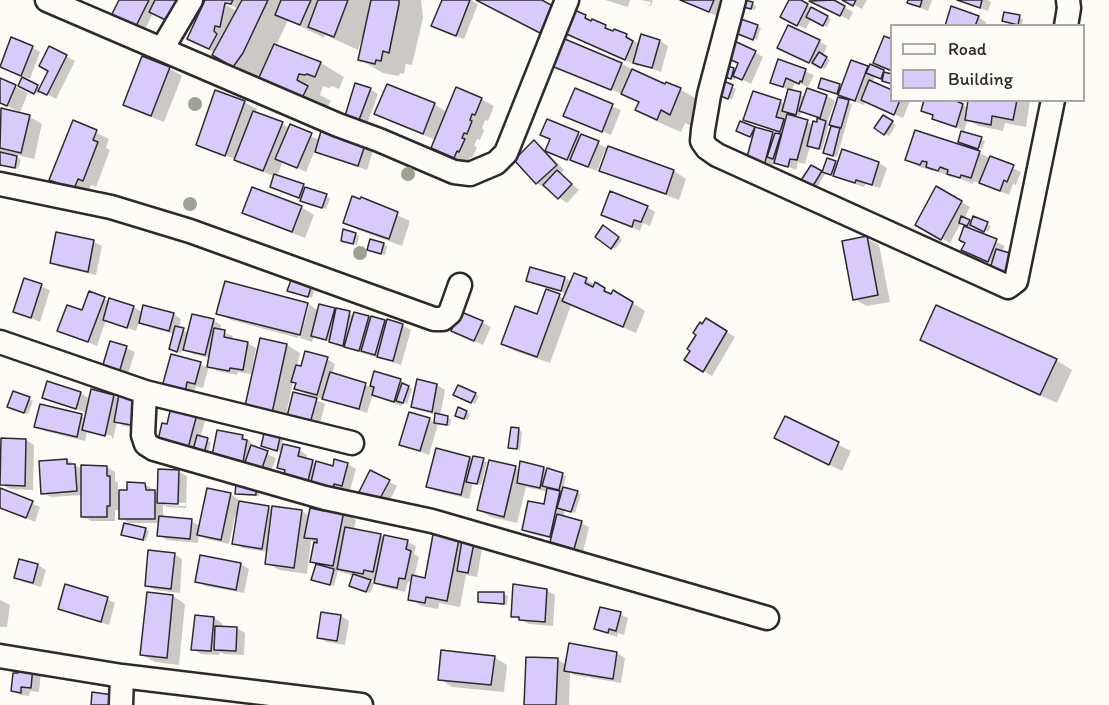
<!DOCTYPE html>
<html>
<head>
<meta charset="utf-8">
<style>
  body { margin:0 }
  #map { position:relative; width:1109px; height:705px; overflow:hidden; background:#fdfcf7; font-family:Itim,sans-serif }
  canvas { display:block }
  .legend { position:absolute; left:890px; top:24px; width:195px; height:78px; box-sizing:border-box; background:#fdfcf7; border:2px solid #a9a8a5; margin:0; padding:8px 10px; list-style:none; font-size:18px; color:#2b2b2b }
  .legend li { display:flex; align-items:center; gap:12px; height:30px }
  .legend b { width:30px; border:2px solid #a9a8a5 }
</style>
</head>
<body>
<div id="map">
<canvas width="1109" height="705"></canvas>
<ul class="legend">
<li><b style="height:8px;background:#fdfcf7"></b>Road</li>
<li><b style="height:16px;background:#d9cafc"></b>Building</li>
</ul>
</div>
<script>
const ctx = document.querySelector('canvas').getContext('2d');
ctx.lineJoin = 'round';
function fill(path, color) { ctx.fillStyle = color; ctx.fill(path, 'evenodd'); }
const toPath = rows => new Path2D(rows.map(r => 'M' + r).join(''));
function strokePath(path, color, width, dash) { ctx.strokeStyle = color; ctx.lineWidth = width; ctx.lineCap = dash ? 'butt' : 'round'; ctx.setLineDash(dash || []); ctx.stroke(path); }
const shadow = toPath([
  [121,0,202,0,187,30,153,13,143,34,112,17],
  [207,0,421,0,423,18,412,65,406,64,404,74,400,73,399,76,383,73,359,59,364,38,362,38,358,50,325,35,324,38,288,20,276,46,321,63,344,77,339,89,332,86,329,88,323,86,320,95,331,101,324,114,259,80,189,38],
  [227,3,238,9,238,12,226,5],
  [443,0,471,0,478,4,464,39,441,30],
  [479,0,538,0,552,8,585,17,640,44,660,41,668,46,661,72,639,64,638,66,569,35,566,41,622,64,666,86,666,84,681,90,704,103,694,127,685,123,681,132,660,123,637,110,640,103,625,95,564,71,551,64,560,43],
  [605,0,630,0,628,7],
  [640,0,653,0,651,6,638,2,650,5,651,2],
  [679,0,729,0,722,18],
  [791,0,798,0,831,19,827,27,811,19,806,29,790,22],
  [811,0,831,0,853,12,849,20],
  [844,0,867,0,862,9],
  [910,0,932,0,928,11,909,3],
  [956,0,988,0,991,2,988,11],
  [752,4,756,6,755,10,740,6],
  [1005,13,1023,19,1022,26,1004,20],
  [978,17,986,22,985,26,946,26],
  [758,26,761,28,757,40,739,34],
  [819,41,827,46,823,56,830,60,825,69,787,52],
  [32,47,40,52,30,79,9,71],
  [755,52,763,57,751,84,736,76,735,80,724,77,722,66,737,71],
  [66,56,75,61,56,99,40,90,38,94,19,85,22,79,40,88],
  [779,61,814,75,808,87,795,81,792,91,805,97,827,96,835,101,827,123,829,124,822,150,810,146,805,164,798,162,796,170,774,161,772,169,756,165,754,138,741,133,741,123,756,129,780,136,781,133,745,119,754,93,786,104,789,90,772,82],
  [801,110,819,118,818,123,814,125,786,115,787,113,800,116],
  [852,62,870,69,871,66,892,75,884,80,875,76,872,83,892,100,910,101,903,118,866,101,864,105,823,89,822,80,843,87],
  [169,68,182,76,164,122,138,112,125,105],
  [0,79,28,93,20,112,0,103],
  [720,81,736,89,732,100,719,94],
  [370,89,378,94,367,124,347,116],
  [575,90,621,110,611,135,574,120],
  [481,99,494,106,488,121,485,120,482,128,484,130,480,140,477,139,474,146,477,147,472,158,470,157,467,164,433,148,436,140,389,121,376,113,434,104,447,112],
  [839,99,852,104,837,157,825,153],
  [970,100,1030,100,1026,127,1005,123,1003,131,979,126,968,120,963,133,985,141,982,149,960,141,963,130,942,123,933,119,934,116,923,110,962,105,968,108],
  [244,102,257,109,255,113,320,140,364,147,373,151,367,170,325,156,315,150,306,172,283,161,277,176,330,198,326,209,272,187,275,177,239,160,210,151,197,144],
  [2,110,30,117,42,124,34,159,13,154,21,160,18,169,0,165,0,119],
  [883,117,896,125,889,136,876,128],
  [73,122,109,139,106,148,110,150,96,187,91,185,87,195,51,179],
  [578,134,609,149,674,171,686,179,679,200,614,177,601,170,608,151,605,150,597,171,555,155,551,140,542,135],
  [534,142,542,147,564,170,561,174,579,190,567,203,537,183,516,160],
  [842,151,879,163,887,168,880,188,866,184,863,187,826,172,816,190,802,182,812,167,823,174,828,160,838,164],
  [979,153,1021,172,1016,185,1013,184,1009,195,974,181,973,184,952,175,951,177,934,170,933,171,920,167,907,160],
  [937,188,970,207,964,219,972,223,974,218,991,226,988,232,972,225,970,230,1005,246,993,264,972,254,966,243,961,239,966,225,961,223,950,243,917,225],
  [362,199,410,221,402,246,358,230,345,223],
  [301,207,314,215,305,238,256,219,244,212],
  [647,207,655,212,650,226,643,223,640,231,603,215],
  [607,229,622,240,615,249,612,247],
  [57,234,94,242,102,246,96,275,60,267,51,263],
  [355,234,359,236,357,245,342,240],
  [866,238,879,245,890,302,867,306,854,299],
  [384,244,387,246,385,255,372,251],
  [565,278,572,282,586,280,613,294,623,297,645,311,636,333,571,305,550,363,515,351,503,344,538,316,559,296,565,299,567,294,536,285,528,280],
  [25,280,50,290,40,322,14,311],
  [310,288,314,291,312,298,293,292],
  [90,293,110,302,134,307,143,313,173,314,181,319,179,329,189,333,213,320,221,325,220,331,233,336,232,340,247,343,256,348,251,374,238,372,237,375,217,371,209,366,203,388,196,386,193,396,172,391,200,364,208,368,210,358,193,354,183,347,181,353,174,351,170,349,174,334,149,327,139,322,136,331,106,320,97,346,59,330,83,312],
  [308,304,319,311,337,310,355,316,402,325,411,330,401,365,339,346,314,336,312,342,300,338,309,306,306,306,298,338,231,320,218,313],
  [707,320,735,337,712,376,686,360],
  [482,322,491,327,483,345,452,331],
  [922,339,1056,360,1072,370,1057,403,939,349],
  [261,340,287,345,300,353,297,366,302,368,327,359,335,364,332,375,371,387,375,373,400,380,412,389,407,404,403,403,402,406,382,399,373,394,367,413,304,393,296,388,297,383,293,381,287,410,316,400,325,404,318,431,260,413],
  [126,348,135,352,127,377,112,372],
  [48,383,81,393,90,399,113,396,119,399,144,404,140,429,124,426,117,422,113,439,91,434,112,439,112,436,90,431,90,434,87,432,85,441,44,431,36,426,81,416,86,418,87,413,52,402,43,397],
  [437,385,445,390,440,416,451,419,450,426,438,424,429,455,401,444,429,419,435,423,437,415,421,411,412,407],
  [475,394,479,396,475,404,459,397],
  [29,399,33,401,28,414,13,409],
  [466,412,470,414,468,420,460,418],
  [196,416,205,421,200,438,211,442,207,458,158,443,168,426],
  [785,418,851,451,842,471,788,445],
  [519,430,522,432,520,450,510,447],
  [267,431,284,437,282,445,299,450,307,455,306,460,334,468,347,464,356,469,350,490,343,488,341,495,320,490,279,467,283,452,266,448],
  [242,437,250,441,254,448,276,458,270,474,222,460],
  [26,440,34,445,33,490,10,489,1,484,0,490,40,507,35,522,0,507,0,483,1,484],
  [470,458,487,462,481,485,473,483,469,499,436,491,428,486],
  [67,460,83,470,106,467,115,472,115,481,118,483,118,492,128,491,145,484,159,494,179,472,187,476,186,508,167,507,163,505,163,518,191,521,200,526,230,494,238,499,238,502,269,507,273,510,301,511,310,516,344,512,356,520,354,530,408,542,416,546,414,554,419,557,414,577,426,579,435,531,474,544,482,549,477,577,466,575,460,607,439,603,438,609,422,606,409,599,412,583,408,582,405,592,384,587,376,581,366,579,374,584,370,593,354,587,354,576,338,571,334,586,317,582,313,580,318,564,312,561,315,543,311,540,307,574,279,570,267,563,268,552,242,548,233,543,237,517,235,516,229,544,207,539,199,534,198,543,167,540,159,535,160,523,129,523,121,518,121,510,115,510,115,521,91,521,83,516,83,495,51,497,43,493],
  [165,502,186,503,185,506,165,505],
  [490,461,520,470,521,463,544,468,566,476,563,488,581,494,575,513,565,510,563,518,581,523,589,527,583,552,560,546,551,541,552,539,532,534,524,529,545,506,548,492,526,487,517,523,491,517,479,510],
  [371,472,397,486,387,506,361,491],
  [259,488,259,496,240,495,237,493],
  [145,529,149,531,146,541,126,536],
  [174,554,182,559,180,593,155,590,146,585],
  [241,564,249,569,244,593,205,586,197,581],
  [38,565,46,570,41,587,24,582,16,577],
  [546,590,555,595,553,626,529,624,513,616],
  [504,594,508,596,507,605,484,603,480,601],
  [173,596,185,604,179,665,155,662,142,655],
  [107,599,115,603,109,625,68,613,60,609],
  [0,600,10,605,7,627,0,627],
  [620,614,628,618,624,635,618,633,617,637,596,629],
  [341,616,349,621,345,645,327,642,319,638],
  [214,618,222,623,222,627,237,628,245,633,244,655,224,654,220,652,219,655,201,654,193,649],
  [617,653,625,658,621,683,574,675,570,672,569,705,526,705,557,659,567,665],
  [494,657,507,665,504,692,452,687,440,679],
  [20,666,41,672,39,692,30,691,29,696,21,695,12,690,19,675]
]);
const building = toPath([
  [119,0,149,0,134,30,110,18,119,0],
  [155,0,186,0,174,24,149,12,155,0],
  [205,0,233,0,231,4,225,3,220,27,215,26,214,31,217,34,209,49,187,39,205,0],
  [242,0,268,0,243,53,233,67,212,55,242,0],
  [281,0,311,0,300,25,275,15,281,0],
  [318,0,348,0,334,37,308,27,318,0],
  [371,0,399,0,399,4,389,53,383,51,381,61,376,60,375,64,358,60,371,0],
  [442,0,470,0,456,36,431,26,442,0],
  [476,0,542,0,553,6,540,33,476,0],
  [680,0,714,0,709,12,680,0],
  [744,0,753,2,751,9,739,6,744,0],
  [789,0,801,0,808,4,797,26,780,17,789,0],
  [834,0,845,6,840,16,809,1,834,0],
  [842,0,856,0,853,6,842,0],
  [908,0,922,0,920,7,907,3,908,0],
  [957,0,982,0,980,8,957,0],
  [951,6,979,16,975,26,945,26,951,6],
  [811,7,828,16,823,26,806,17,811,7],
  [572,9,586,15,585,18,591,21,592,19,606,25,605,28,613,31,614,29,627,34,626,37,633,41,625,60,562,32,572,9],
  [1004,12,1020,15,1018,25,1002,21,1004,12],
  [738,18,758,25,753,40,733,32,738,18],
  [788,25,820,40,809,63,777,48,788,25],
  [641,34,660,40,652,68,633,63,641,34],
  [884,36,892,39,892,71,873,63,884,36],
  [11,37,33,46,21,76,0,67,11,37],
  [560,37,622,63,611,90,549,65,560,37],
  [730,39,756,51,742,80,733,76,738,63,722,56,730,39],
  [274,44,321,62,315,77,307,74,305,75,299,74,297,80,308,86,300,102,257,82,274,44],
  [49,46,67,55,47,95,38,91,48,71,39,66,49,46],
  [819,52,827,57,821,68,812,63,819,52],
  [142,56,170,67,151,116,123,105,142,56],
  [778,59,806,69,802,82,800,81,799,84,786,78,783,87,770,83,778,59],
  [851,60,868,66,855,101,838,95,851,60],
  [721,64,734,68,731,79,718,75,721,64],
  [870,64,884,70,881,79,866,73,870,64],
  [632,69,665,84,666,82,681,88,670,115,661,110,657,120,635,110,639,102,621,94,632,69],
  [884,72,892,74,892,84,882,81,884,72],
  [22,77,38,85,34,94,18,86,22,77],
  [0,78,16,85,7,106,0,103,0,78],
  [821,78,840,84,837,94,818,88,821,78],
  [719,79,733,85,728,99,713,93,719,79],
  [869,80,892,90,892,100,900,100,894,115,861,100,869,80],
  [355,83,371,88,359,120,345,116,355,83],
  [387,84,435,103,423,134,374,114,387,84],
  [456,87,482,98,475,115,472,114,470,120,472,121,467,134,464,133,462,138,465,139,459,152,457,151,454,158,431,148,456,87],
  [575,88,613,104,602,132,563,116,575,88],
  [807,88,827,95,820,118,799,111,807,88],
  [788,89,801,92,796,115,782,111,788,89],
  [215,90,245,101,225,156,196,145,215,90],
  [753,91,781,100,776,117,784,119,780,132,743,120,753,91],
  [838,97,849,100,841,128,829,125,838,97],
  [924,100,954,100,963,104,956,127,932,119,933,115,921,111,924,100],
  [968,100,1017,100,1013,120,992,116,991,125,965,120,968,100],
  [1,108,30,115,21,153,0,148,1,108],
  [253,111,283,122,263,171,234,160,253,111],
  [787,114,808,120,797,160,790,159,788,167,774,163,787,114],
  [883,115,893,121,884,135,874,128,883,115],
  [817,118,826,121,819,149,807,146,813,121,817,122,817,118],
  [547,119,579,132,567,160,545,151,550,139,540,135,547,119],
  [73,120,97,130,93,140,98,142,83,181,78,179,74,189,49,180,73,120],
  [740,121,755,127,750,137,736,131,740,121],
  [290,124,312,133,297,168,275,159,290,124],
  [831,126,840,128,833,156,823,153,831,126],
  [755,127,773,132,764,166,746,161,755,127],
  [915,130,980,151,971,178,961,175,960,178,947,174,948,170,940,167,938,171,926,167,927,162,922,161,920,165,905,160,915,130],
  [321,131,365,145,358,166,315,152,321,131],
  [961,131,982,137,978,149,958,142,961,131],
  [775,133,781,134,773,159,767,157,775,133],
  [581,134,599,141,588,167,570,160,581,134],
  [534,140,557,165,536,184,514,160,534,140],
  [608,146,674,170,666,194,599,171,608,146],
  [842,149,879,162,872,185,856,180,855,183,833,176,842,149],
  [0,152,17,156,15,168,0,165,0,152],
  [990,156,1014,165,1007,182,1004,180,1000,191,979,183,990,156],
  [827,158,836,161,831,175,822,172,827,158],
  [811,165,822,171,811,189,800,182,811,165],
  [557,170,572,184,558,199,543,185,557,170],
  [274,174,304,184,299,198,270,187,274,174],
  [936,186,962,201,941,240,915,225,936,186],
  [252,187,302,206,292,232,242,213,252,187],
  [305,187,327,194,322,208,300,201,305,187],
  [610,191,648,206,641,222,634,220,632,227,601,215,610,191],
  [352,196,360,199,361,197,398,212,389,239,343,223,352,196],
  [961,216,970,220,967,226,959,223,961,216],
  [973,216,988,222,984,232,970,225,973,216],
  [603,225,619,237,611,249,595,237,603,225],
  [964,226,997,239,988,262,961,250,965,243,959,240,964,226],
  [343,229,356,233,353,244,341,241,343,229],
  [56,232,94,240,88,272,50,263,56,232],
  [867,236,878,295,853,300,842,241,867,236],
  [370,239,384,243,381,254,367,250,370,239],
  [996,249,1017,255,1010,278,989,272,996,249],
  [530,267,565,277,561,291,526,281,530,267],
  [574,273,587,278,585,283,593,287,595,282,605,288,604,291,611,294,613,290,633,302,623,327,562,301,574,273],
  [24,278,42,284,31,318,13,312,24,278],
  [291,280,311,287,308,297,287,291,291,280],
  [225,281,308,303,300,335,216,314,225,281],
  [546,289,560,294,537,357,501,344,515,306,537,314,546,289],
  [89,291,105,297,88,342,57,331,67,305,82,310,89,291],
  [109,298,134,306,127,328,103,320,109,298],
  [319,304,335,308,326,340,311,336,319,304],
  [143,305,174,313,169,331,139,323,143,305],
  [936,305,1057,359,1040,395,920,340,936,305],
  [336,308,350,311,343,346,329,342,336,308],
  [459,311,483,321,474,341,451,331,459,311],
  [354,312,369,316,359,351,344,347,354,312],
  [192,314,214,319,205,355,183,350,192,314],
  [371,316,385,320,375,355,361,351,371,316],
  [706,318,727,331,703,372,684,360,690,351,687,349,696,335,693,333,700,322,702,324,706,318],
  [387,319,403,324,393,361,377,357,387,319],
  [175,326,184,328,177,352,169,349,175,326],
  [214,328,225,330,224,337,248,342,243,370,230,368,229,371,207,367,214,328],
  [260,338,287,344,272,413,245,406,260,338],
  [110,341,127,346,119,373,102,368,110,341],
  [305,351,328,357,317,395,294,389,296,383,291,382,296,365,301,366,305,351],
  [171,354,201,362,195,384,187,382,185,393,162,387,171,354],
  [374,371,401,379,394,402,372,395,374,387,370,386,374,371],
  [330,372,366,383,359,409,322,399,330,372],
  [417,379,437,384,432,412,411,407,417,379],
  [47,381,81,392,76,409,42,398,47,381],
  [402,383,409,386,403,403,396,401,402,383],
  [458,385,476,393,471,403,453,395,458,385],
  [91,389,114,395,105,436,82,430,91,389],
  [13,391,30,397,24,413,7,407,13,391],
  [293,392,317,398,309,427,286,421,293,392],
  [119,394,136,397,131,425,114,422,119,394],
  [40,404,82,414,77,437,34,427,40,404],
  [171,407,197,414,187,452,157,444,162,423,167,424,171,407],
  [458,407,467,411,464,419,455,416,458,407],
  [409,412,430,418,420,451,399,445,409,412],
  [435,413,448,416,447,425,434,423,435,413],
  [785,416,839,442,829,465,774,438,785,416],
  [511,427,519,428,517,449,508,448,511,427],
  [265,429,281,433,277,451,261,446,265,429],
  [217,430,243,435,242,439,247,440,243,462,212,456,217,430],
  [197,435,208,438,203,457,192,454,197,435],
  [1,438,26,439,25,486,0,485,1,438],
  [283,444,300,448,298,456,313,460,307,485,283,479,285,470,277,468,283,444],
  [251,445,268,451,261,471,244,465,251,445],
  [436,448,470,457,461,495,426,487,436,448],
  [473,456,484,458,477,484,466,482,473,456],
  [67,459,67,464,75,464,77,491,41,494,39,461,67,459],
  [334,459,348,463,342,486,334,484,332,492,310,486,316,461,333,466,334,459],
  [489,460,516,466,504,517,477,510,489,460],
  [520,461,544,467,540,488,517,483,520,461],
  [81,465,107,466,107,476,110,476,110,506,107,506,107,517,81,517,81,465],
  [547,468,563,473,559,490,542,486,547,468],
  [158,469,179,470,178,504,157,503,158,469],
  [370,470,390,480,378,502,359,492,370,470],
  [127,482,145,483,146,490,155,490,155,519,119,519,119,490,127,490,127,482],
  [236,483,256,484,256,495,235,494,236,483],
  [563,487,578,491,571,512,557,508,563,487],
  [0,488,33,501,26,518,0,508,0,488],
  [207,488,231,493,221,540,197,535,207,488],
  [547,488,560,491,550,537,522,530,528,501,544,504,547,488],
  [239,501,269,506,262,549,232,544,239,501],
  [272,506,302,510,294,568,265,564,272,506],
  [325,507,344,511,333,566,310,562,314,542,317,543,317,539,304,538,310,508,324,511,325,507],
  [557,514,582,521,574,549,550,542,557,514],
  [159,516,192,519,190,539,157,536,159,516],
  [124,523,146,528,143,540,121,535,124,523],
  [345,527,381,534,373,572,364,570,363,574,337,569,345,527],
  [434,529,460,534,447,601,426,597,425,603,408,600,412,575,425,578,434,529],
  [384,535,408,540,406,549,411,551,405,579,399,578,397,588,374,583,384,535],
  [462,540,474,543,468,573,457,571,462,540],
  [148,550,175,553,171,589,145,586,148,550],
  [200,555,241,563,236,590,195,582,200,555],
  [19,559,38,564,33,583,14,578,19,559],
  [316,564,334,569,330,585,311,580,316,564],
  [353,574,371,580,366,592,349,586,353,574],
  [65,584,108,597,101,622,58,609,65,584],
  [513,584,547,589,545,622,519,620,519,617,511,617,513,584],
  [147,592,173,595,167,658,140,655,147,592],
  [478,592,504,592,504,604,478,602,478,592],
  [600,607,621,612,616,631,609,629,608,633,594,629,600,607],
  [321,612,341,615,337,641,317,638,321,612],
  [195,615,214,617,211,651,191,650,195,615],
  [215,626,237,627,236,651,214,650,215,626],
  [569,643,617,652,613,679,564,671,569,643],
  [441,650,495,656,491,685,438,680,441,650],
  [526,657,558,658,556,705,524,705,526,657],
  [19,664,33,666,31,688,21,687,21,693,11,691,13,673,18,673,19,664],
  [92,692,113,695,112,705,91,705,92,692]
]);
const minor = toPath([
  [47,0,338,125,379,140,454,172,470,174,496,163,506,153,567,0],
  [734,0,709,95,703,130,702,141,707,148,717,155,1008,287,1016,281,1053,100],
  [1066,26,1069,8,1068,0],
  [162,49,191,0],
  [0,184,111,207,190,231,434,319,443,319,450,313,460,285],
  [0,342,145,392,352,443],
  [145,392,143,435,146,444,154,449,325,498,432,521,767,618],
  [0,656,122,676,361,705],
  [121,705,122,676]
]);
const trees = [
  [195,104],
  [408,174],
  [190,204],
  [360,253]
];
fill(shadow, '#0003');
fill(building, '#d9cafc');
strokePath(building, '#2b2b2b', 1.5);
strokePath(minor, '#2b2b2b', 27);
strokePath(minor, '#fdfcf7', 22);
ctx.fillStyle = '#9ea296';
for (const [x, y] of trees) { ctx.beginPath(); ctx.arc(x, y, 7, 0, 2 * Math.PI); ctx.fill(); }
</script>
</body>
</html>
